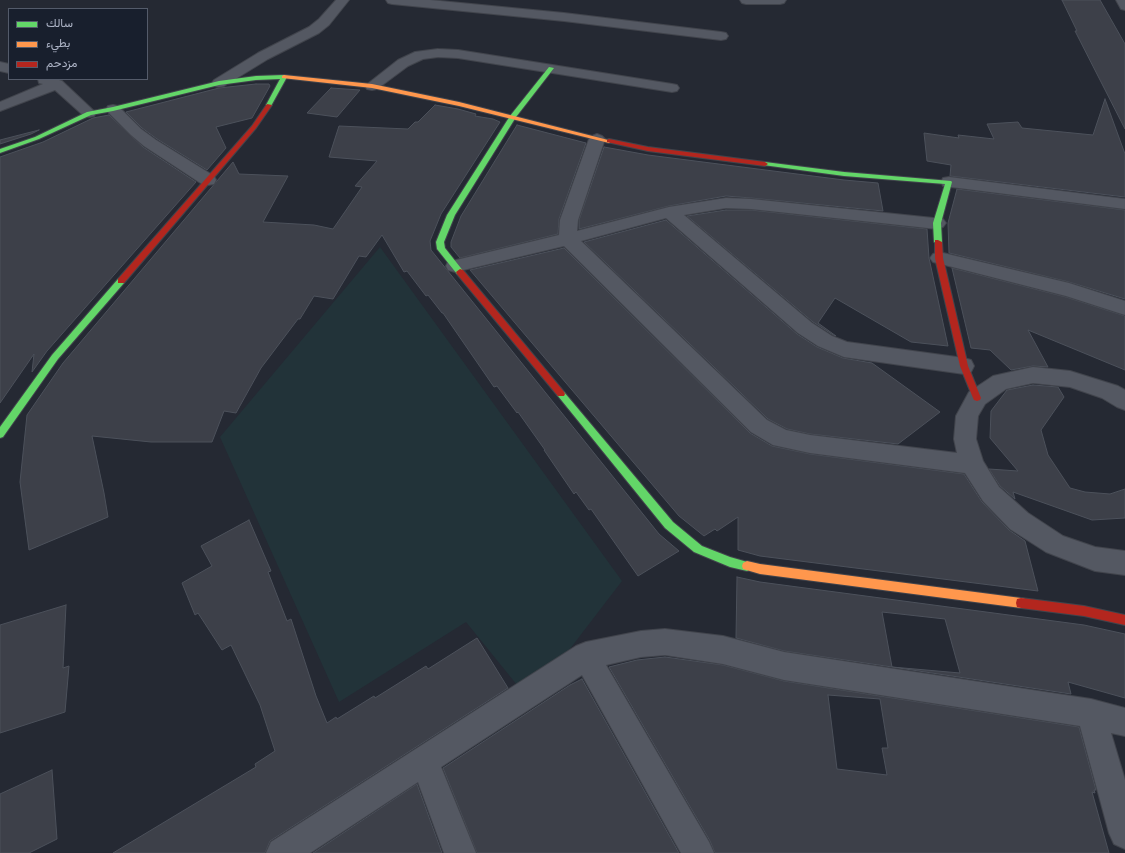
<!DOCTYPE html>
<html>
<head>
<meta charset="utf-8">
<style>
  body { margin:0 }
  #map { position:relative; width:1125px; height:853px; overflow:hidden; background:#252933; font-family:Inter,Vazirmatn,sans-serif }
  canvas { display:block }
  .legend { position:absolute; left:8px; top:8px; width:140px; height:72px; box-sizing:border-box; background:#181f2d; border:1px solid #545b6a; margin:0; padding:5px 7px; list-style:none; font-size:12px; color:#adb4c6 }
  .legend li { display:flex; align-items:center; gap:8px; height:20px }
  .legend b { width:20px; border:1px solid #545b6a }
</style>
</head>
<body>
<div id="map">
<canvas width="1125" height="853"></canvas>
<ul class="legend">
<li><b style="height:5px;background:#63d668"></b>سالك</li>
<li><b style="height:5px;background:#ff974d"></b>بطيء</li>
<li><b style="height:5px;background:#b3261e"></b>مزدحم</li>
</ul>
</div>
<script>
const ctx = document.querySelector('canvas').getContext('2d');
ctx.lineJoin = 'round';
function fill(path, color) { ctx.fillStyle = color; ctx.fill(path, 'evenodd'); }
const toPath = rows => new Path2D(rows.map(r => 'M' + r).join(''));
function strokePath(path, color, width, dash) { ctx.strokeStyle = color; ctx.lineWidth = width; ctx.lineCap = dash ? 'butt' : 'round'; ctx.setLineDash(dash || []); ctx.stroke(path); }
const green = toPath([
  [380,247,622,581,530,701,466,622,339,702,220,437]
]);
const building = toPath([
  [1062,0,1100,0,1125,44,1125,129,1075,31,1077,31,1062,0],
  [256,84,269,84,270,86,252,118,216,127,226,148,207,170,157,139,142,128,126,112,219,88,256,84],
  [331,88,360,90,337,117,307,113,331,88],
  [1105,99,1125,154,1125,197,950,176,951,165,927,161,924,133,959,138,958,135,994,139,987,124,1018,122,1022,128,1093,135,1105,99],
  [435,105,458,109,476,114,475,116,493,119,500,122,441,214,430,241,431,250,659,534,679,551,638,576,591,509,589,510,576,492,574,494,544,450,545,450,518,412,517,413,497,386,494,387,443,313,442,313,428,295,426,296,407,271,404,272,382,235,366,257,359,256,333,299,314,296,300,319,298,319,261,368,236,413,224,411,212,442,151,442,92,436,104,493,108,517,29,550,20,482,27,415,63,363,233,162,239,174,288,176,263,222,314,225,333,229,362,187,355,186,377,161,329,157,339,126,408,129,415,122,418,122,435,105],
  [109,115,143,147,196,182,47,351,32,372,34,354,0,403,0,157,43,142,93,118,109,115],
  [517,125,586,143,559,219,558,234,460,258,451,247,451,242,461,216,517,125],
  [39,130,31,134,0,144,0,140,39,130],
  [604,147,648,155,844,180,878,183,883,211,751,198,726,196,669,206,579,229,579,220,604,147],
  [957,189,1125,210,1125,299,1069,282,949,253,948,223,957,189],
  [726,210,751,210,927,229,929,258,948,346,911,342,835,298,818,323,836,336,833,335,813,322,687,216,726,210],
  [666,220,797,334,817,347,843,358,872,363,940,412,898,444,810,434,787,429,768,419,584,242,666,220],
  [564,248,750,433,772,446,810,454,964,474,982,502,1009,530,1025,541,1038,591,760,556,738,550,738,517,717,531,715,529,704,536,679,516,470,270,564,248],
  [952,268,1066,297,1125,316,1125,370,1028,330,1048,367,1033,366,1011,370,990,350,971,348,952,268],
  [1033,385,1058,387,1064,397,1041,430,1048,455,1070,488,1085,492,1110,494,1125,489,1125,518,1092,520,1013,492,1015,499,1000,486,989,469,1018,471,990,438,991,411,1007,390,1033,385],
  [249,520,271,571,268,572,287,621,291,619,316,696,327,723,336,717,337,719,374,696,375,698,426,666,428,669,477,638,508,688,270,841,265,853,113,853,256,767,255,764,275,751,260,705,231,645,222,650,198,613,195,615,182,583,212,566,201,546,249,520],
  [737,577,760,582,1084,625,1125,634,1125,698,1068,682,1071,694,892,667,960,673,945,619,882,612,892,667,784,651,736,638,737,577],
  [66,605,63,668,69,666,65,712,0,733,0,625,66,605],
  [665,657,723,665,784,681,1079,727,1096,790,1094,790,1095,793,1092,792,1109,853,715,853,710,841,609,667,637,660,665,657],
  [828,695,880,699,888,748,882,748,887,775,837,769,828,695],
  [582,679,679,853,477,853,443,768,570,685,582,679],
  [52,770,57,839,29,853,0,853,0,794,52,770],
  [417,784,442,853,313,853,417,784]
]);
const street = toPath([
  [336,0,349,0,329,25,319,33,268,59,224,86,219,87,214,86,212,83,214,80,258,53,309,27,319,19,336,0],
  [386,0,430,0,564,13,721,32,726,33,728,36,726,39,721,40,564,21,392,4,388,3,386,0],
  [740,0,786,0,784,3,780,4,746,4,742,3,740,0],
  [1116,0,1125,0,1125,10,1121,9,1116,0],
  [438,49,458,50,672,84,677,85,679,88,677,91,672,92,458,58,438,57,423,59,408,66,377,89,372,90,367,89,365,86,398,60,415,52,438,49],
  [0,62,9,64,9,73,0,71,0,62],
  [38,79,56,79,62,81,96,113,94,116,89,117,84,116,55,90,0,111,0,102,43,84,39,83,38,79],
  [113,105,118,106,141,129,156,140,214,176,216,180,214,184,208,185,202,184,144,146,131,135,108,112,106,109,108,106,113,105],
  [597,134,602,136,605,139,578,220,577,231,669,207,726,198,751,199,943,219,946,223,943,227,937,229,751,209,726,208,684,215,812,323,832,336,847,342,964,358,971,360,974,366,971,372,964,374,844,357,818,346,798,333,666,218,581,241,767,420,786,430,810,435,957,453,954,439,956,416,969,392,993,376,1033,367,1070,371,1118,386,1125,390,1125,410,1117,407,1102,398,1070,387,1033,383,1006,389,985,404,978,416,976,439,983,461,999,487,1028,513,1063,536,1095,547,1125,551,1125,575,1095,571,1046,552,1010,529,983,501,965,473,810,453,773,445,751,432,564,246,455,272,448,270,446,266,448,262,559,235,560,220,589,139,592,136,597,134],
  [949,177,1125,199,1125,209,943,186,941,182,943,178,949,177],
  [939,252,1069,283,1125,301,1125,315,1066,296,933,262,930,258,933,254,939,252],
  [665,629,723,636,784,652,1091,699,1125,708,1125,736,1111,733,1125,780,1125,849,1114,844,1109,833,1080,726,784,680,723,664,665,655,641,657,606,665,709,842,714,853,681,853,582,675,441,767,476,853,444,853,418,782,310,853,266,853,271,842,576,646,586,642,641,631,665,629]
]);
const fast = toPath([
  [549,67,554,68,516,117,455,215,444,242,445,248,464,272,460,275,457,274,437,249,436,242,447,215,510,116,549,67],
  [284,75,287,77,271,106,266,105,280,79,256,80,219,85,113,111,91,115,39,139,0,153,0,149,35,137,87,112,113,107,219,81,256,76,284,75],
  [765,162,844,172,951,181,952,182,941,223,942,242,938,244,934,242,933,223,945,184,844,176,763,165,763,163,765,162],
  [121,278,124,279,124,283,58,359,3,437,0,438,0,427,52,355,118,279,121,278],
  [561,391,564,392,673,522,702,546,730,557,751,563,752,566,751,569,747,571,730,567,694,552,665,528,558,396,557,394,561,391]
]);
const slow = toPath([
  [284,75,372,84,459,102,612,141,609,143,459,106,372,88,282,78,282,76,284,75],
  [747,561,760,564,1021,598,1025,599,1026,603,1025,607,1021,608,760,574,743,569,742,566,743,563,747,561]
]);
const jam = toPath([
  [267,104,272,105,256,128,124,283,118,283,118,279,252,126,267,104],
  [609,139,648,147,765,162,768,164,765,166,648,151,607,142,607,140,609,139],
  [935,240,938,240,942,242,943,258,968,366,981,398,980,400,977,401,974,400,973,398,960,366,935,258,935,240],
  [460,269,463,270,564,392,565,394,564,396,558,396,457,274,456,272,460,269],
  [1021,598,1084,606,1125,615,1125,625,1084,616,1021,608,1017,607,1016,603,1017,599,1021,598]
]);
fill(green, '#223339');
fill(building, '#3d4049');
strokePath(building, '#4c515b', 1);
strokePath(street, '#41444c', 2);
strokePath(fast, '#41444c', 2);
strokePath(slow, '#41444c', 2);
strokePath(jam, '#41444c', 2);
fill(street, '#545862');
fill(fast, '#63d668');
fill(slow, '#ff974d');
fill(jam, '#b3261e');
</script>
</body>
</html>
